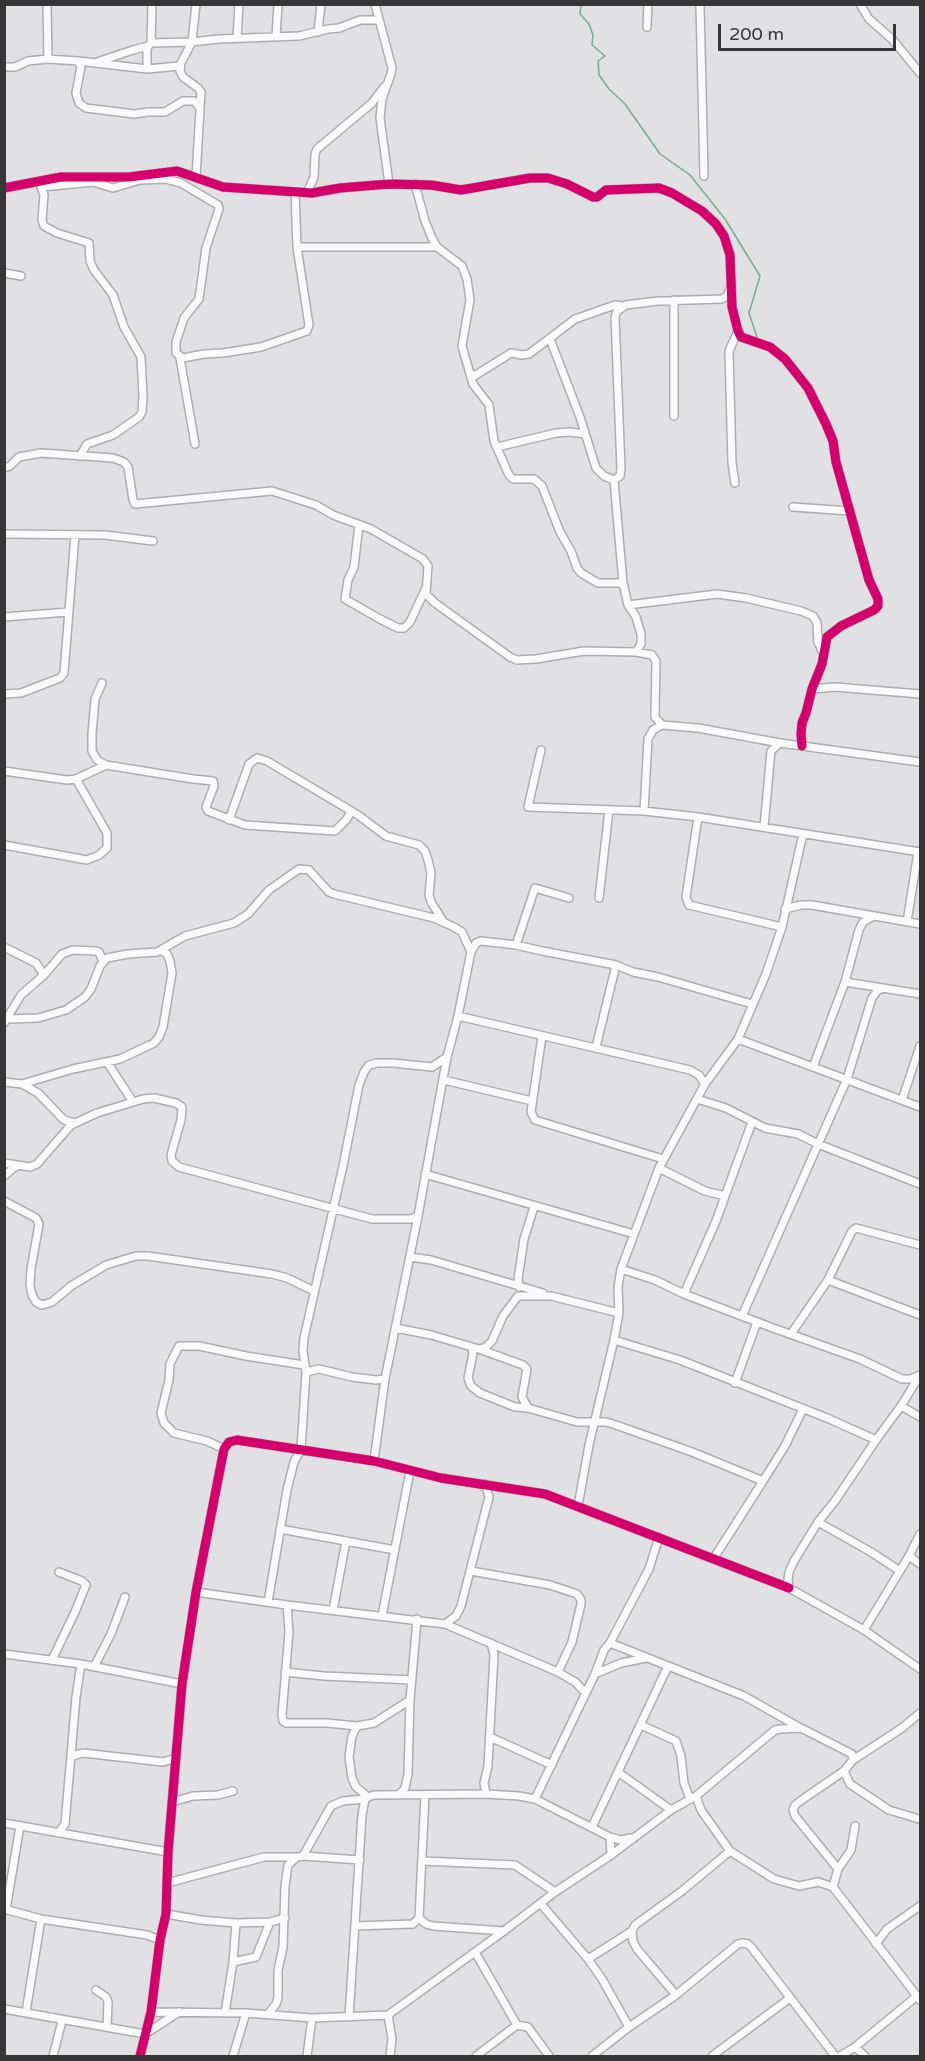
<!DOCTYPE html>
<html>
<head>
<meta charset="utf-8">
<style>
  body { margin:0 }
  #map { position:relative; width:925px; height:2061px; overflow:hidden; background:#e1e0e3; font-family:"Varela Round",sans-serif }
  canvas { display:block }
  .frame { position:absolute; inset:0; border:6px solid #363637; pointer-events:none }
  .scale { position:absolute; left:718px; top:24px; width:178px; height:27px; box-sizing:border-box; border:3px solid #363637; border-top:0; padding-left:8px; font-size:18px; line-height:21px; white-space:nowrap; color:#363637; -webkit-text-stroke:4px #e1dfe4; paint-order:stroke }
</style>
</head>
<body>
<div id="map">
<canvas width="925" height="2061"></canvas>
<div class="frame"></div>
<div class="scale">200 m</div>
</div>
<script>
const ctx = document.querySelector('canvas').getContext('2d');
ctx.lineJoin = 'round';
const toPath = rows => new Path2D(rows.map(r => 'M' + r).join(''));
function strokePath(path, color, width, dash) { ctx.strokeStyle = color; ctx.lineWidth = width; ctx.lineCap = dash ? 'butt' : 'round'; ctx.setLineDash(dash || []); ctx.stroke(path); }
const stream = toPath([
  [581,4,580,14,589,24,593,35,592,45,605,56,598,61,599,75,609,89,625,104,660,154,690,175,725,219,760,276,749,313,758,340]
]);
const minor = toPath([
  [47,4,48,59],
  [375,4,392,68,391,74,382,99,380,118,389,184],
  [700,4,704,176],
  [860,4,869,19,892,39,920,73],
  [647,27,648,4],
  [318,32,321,4],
  [276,37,278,4],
  [237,38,239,4],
  [151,43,152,4],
  [78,61,147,69,180,66],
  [97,62,133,50,148,46],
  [4,67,15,67,28,61,48,59,78,61,81,67,76,93,79,103,86,108,134,114,148,112,165,112,183,101,194,101,200,108],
  [147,69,147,48,151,43,192,42,196,4],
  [196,177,201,92,198,88,183,77,180,71,181,63,192,42,219,39,299,36,328,29,339,28,360,20,379,20],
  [40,184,44,195,42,220,44,226,57,233,89,243,90,261,94,270,113,295,124,327,141,357,143,396,142,412,139,417,113,435,87,444,80,456],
  [415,184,425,221,432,238,437,247,462,266,467,279,470,300,462,346,473,384,489,405,494,441,509,475,513,479,534,479,542,486,560,532,571,551,577,568,581,573,598,583,623,583],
  [42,187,93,182,113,188,140,180,166,179,181,183,218,205,219,209,206,248,199,299,184,318,176,342,176,353,183,358,204,354,223,353,261,347,307,331,309,325,297,247,295,192],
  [4,188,61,177,129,177,177,171,223,187,312,193,340,188,389,184,431,185,461,190,530,178,548,178,567,184,593,197,597,197,606,190,659,188,672,193,702,211,716,224,724,236,730,255,732,307,738,331,741,337,770,347,785,359,808,388,826,424,833,441,836,462,869,580,878,599,878,606,874,610,841,626,827,637,822,664,812,689,806,713,802,723,801,734,802,746],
  [307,193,314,177,315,154,317,149,372,103,384,87],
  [297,247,437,247],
  [4,273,21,276],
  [674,300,674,416],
  [550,339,580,417,596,468,604,476,614,480],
  [180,358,195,444],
  [471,378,511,353,522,355,529,354,575,319,615,305,622,306],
  [497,447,556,433,570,432,585,434],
  [4,468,10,466,19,457,41,453,113,458,124,462,128,467,133,500,135,504,272,491,316,505,333,515,371,529,423,559,428,566,426,594,435,603,510,657,517,660,536,659,584,651,636,652,652,655,656,661,655,717,662,725],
  [735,483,732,463,729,351,738,331],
  [793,507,850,511],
  [359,525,354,567,348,580,345,599,378,618,398,628,404,628,410,622,425,590],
  [4,534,105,535,153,541],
  [628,605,717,594,746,598,801,611,813,616,817,623,818,642,823,653],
  [4,617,68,612],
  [636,652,641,644,641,634,636,617,628,605,623,583,614,480,620,476,621,468,615,317,617,311,626,305,658,301,722,299,727,296,730,289],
  [102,683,95,699,92,734,92,751,97,760,106,765,193,779,213,781,214,786,206,807,208,811,245,825,335,831,347,819,351,811],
  [812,689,835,687,920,694],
  [4,694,21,693,60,678,64,673,75,535],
  [541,750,528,807,644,811,698,817,920,852],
  [4,771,67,780,76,779,106,765],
  [644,811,648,739,653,730,662,725,698,728,780,743,920,762],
  [698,817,686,897,689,905,782,927],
  [229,820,249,764,257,758,267,761,358,815,386,836,419,845,425,851,428,860,431,873,429,895,431,902,443,921],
  [764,827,771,751,780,743],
  [4,845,87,860,99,855,107,848,107,833,76,779],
  [599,898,609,810],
  [785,909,801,905,812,905,920,924],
  [907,922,918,852],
  [516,945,535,888,569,898],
  [4,947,36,963,44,975],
  [845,982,920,994],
  [458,1016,690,1070,699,1075,705,1084],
  [8,1019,38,1018,66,1010,85,997,91,989,100,966,107,958,128,954,157,952,185,936,234,923,248,914,269,890,299,869,309,870,329,892,334,894,434,918,454,927,462,932,471,952],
  [4,1023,21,995,44,975,62,954,73,950,96,951,99,952,103,962],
  [542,1036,531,1112,535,1120,663,1159],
  [738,1039,920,1107],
  [596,1047,616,965],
  [107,1062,133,1102],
  [813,1067,845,982,859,930,863,922,874,916],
  [444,1080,532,1101],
  [4,1082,22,1084,38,1093,64,1120,75,1123],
  [22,1084,73,1069,120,1059,154,1043,159,1037,163,1027,172,973,170,961,167,954,161,950],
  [697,1099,726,1108,765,1128,798,1134,818,1144,920,1184],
  [902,1100,920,1046],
  [4,1163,30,1167,37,1164,71,1125,97,1113,143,1099,154,1098,176,1103,182,1107,181,1120,171,1155,172,1161,179,1167,372,1219,410,1219,418,1216],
  [659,1168,705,1191,725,1196],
  [425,1174,634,1234],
  [4,1176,16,1166],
  [4,1201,36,1218,39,1224,31,1269,30,1285,32,1295,36,1302,42,1305,52,1302,71,1286,106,1265,136,1256,148,1256,272,1274,287,1278,314,1291],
  [410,1257,431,1260,543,1293],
  [621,1269,655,1280,684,1294,773,1328,860,1359,902,1379,911,1379,920,1375],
  [828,1280,920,1315],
  [519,1287,518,1279,524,1239,534,1207],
  [684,1294,716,1221,752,1122],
  [742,1316,847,1079,872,998,878,990,884,988],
  [396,1328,431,1335,479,1349,486,1347,492,1341,503,1316,518,1296,551,1296,619,1313],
  [791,1334,828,1280,852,1231,856,1228,920,1245],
  [614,1340,680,1360,827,1418,876,1440],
  [472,1348,473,1354,468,1378,471,1386,480,1393,515,1407,528,1408,577,1422,606,1422,616,1425,692,1452,763,1481,785,1446,803,1409],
  [479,1349,523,1365,527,1369,522,1397,528,1408],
  [306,1372,319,1369,352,1377,376,1380,385,1379],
  [920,1375,901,1406,876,1440,835,1501,818,1522,794,1561,789,1572,788,1580,789,1588,864,1630,920,1669],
  [735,1383,757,1322],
  [901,1406,920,1417],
  [224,1449,207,1441,174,1433,164,1423,161,1413,169,1380,170,1364,179,1346,199,1346,246,1356,304,1365],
  [374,1461,385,1379,418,1216,447,1057,458,1016,471,952,476,943,481,941,516,945,542,951,616,965,633,972,658,977,752,1004],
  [578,1506,589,1445,614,1340,619,1313,618,1287,621,1269,659,1168,705,1084,738,1039,766,974,782,927,803,834],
  [818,1522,871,1552,900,1571],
  [280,1529,395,1550],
  [909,1556,920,1564],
  [714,1558,763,1481],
  [471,1571,550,1585,577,1594,581,1600,581,1604,572,1642,558,1672],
  [196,1592,287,1605,445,1624,558,1672,575,1682,585,1692],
  [268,1602,287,1490,294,1462,301,1449,306,1372,303,1351,304,1338,343,1166,359,1085,364,1072,369,1065,377,1063,393,1063,432,1067,447,1057],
  [287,1605,289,1632,282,1715,283,1721,286,1723,327,1723,357,1726],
  [333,1610,346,1541],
  [382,1616,410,1471],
  [445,1624,456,1616,461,1606,489,1497,485,1484],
  [864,1630,909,1556,920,1534],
  [610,1643,744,1696,799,1727],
  [4,1654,81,1664,182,1684],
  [52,1660,75,1612,86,1585,82,1581,59,1572],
  [94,1667,111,1634,125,1597],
  [285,1672,324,1676,412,1680],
  [595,1674,621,1663,646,1658],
  [641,1725,676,1741,681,1756,684,1783,690,1799],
  [490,1737,552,1765],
  [72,1756,83,1753,163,1762,176,1758],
  [853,1760,902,1728,920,1713],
  [844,1771,850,1784,889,1810,919,1819],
  [618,1772,671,1810],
  [486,1794,484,1783,488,1766,494,1655,491,1643],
  [399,1795,405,1788,408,1774,410,1700,417,1619],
  [696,1796,701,1810,730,1851,774,1879,799,1886,818,1882,833,1887,920,2000],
  [368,1797,356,1787,352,1778,349,1757,352,1736,357,1726,374,1723,410,1700],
  [535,1799,595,1674,604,1650,610,1643,649,1569,659,1537],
  [172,1802,193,1796,218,1795,233,1791],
  [4,1823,168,1852],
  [592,1827,668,1666],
  [58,1833,65,1824,76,1697,81,1664],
  [610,1837,611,1855],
  [303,1856,331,1806,343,1801,365,1799],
  [422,1861,515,1865,555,1892],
  [167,1883,264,1857,296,1857],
  [833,1887,838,1869,851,1850,855,1826],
  [541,1904,588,1959,602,1979,629,2027],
  [4,1909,41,1919,147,1935,160,1940],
  [6,1910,20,1826],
  [166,1914,201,1920,236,1923,270,1922,285,1918],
  [419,1918,426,1924,433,1926,504,1931],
  [355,1926,413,1924,419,1918,425,1795],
  [876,1944,887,1929,920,1906],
  [475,1952,517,2025],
  [588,1959,632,1931],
  [233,1962,256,1957,270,1922],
  [96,1990,106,1997,108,2002,107,2027],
  [676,1995,637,1949,633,1941,632,1931,635,1925,682,1891,730,1851],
  [4,2009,145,2034,179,2012],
  [26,2012,41,1919],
  [151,2012,246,2013,312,2018,388,2015,504,1931,555,1892,611,1855,671,1810,696,1796,775,1730,780,1729,801,1728,852,1754,853,1760,844,1771,806,1797,795,1805,793,1810,795,1816,838,1869],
  [225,2013,233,1962,236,1923],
  [268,2014,276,2004,278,1998,278,1970,283,1947,285,1886,288,1865,297,1857,303,1856,360,1860],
  [388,2015,392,2039,390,2056],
  [349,2017,362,1815,365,1799,368,1797,374,1795,486,1794,519,1796,535,1799,610,1837,621,1840,631,1838],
  [855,2047,865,2056],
  [53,2056,62,2021],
  [140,2056,151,2012,160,1940,166,1914,168,1852,182,1684,196,1592,224,1449,229,1442,237,1440,374,1461,441,1478,545,1494,789,1588],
  [233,2056,246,2013],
  [307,2056,312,2018],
  [476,2056,517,2025,528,2027,549,2056],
  [592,2056,629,2027,676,1995,738,1944,743,1943,748,1944,752,1948,835,2056],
  [712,2056,790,1998],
  [840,2056,855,2047,917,1996]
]);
const cycleway = toPath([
  [4,188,61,177,129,177,177,171,223,187,312,193,340,188,389,184,431,185,461,190,530,178,548,178,567,184,593,197,597,197,606,190,659,188,672,193,702,211,716,224,724,236,730,255,732,307,738,331,741,337,770,347,785,359,808,388,826,424,833,441,836,462,869,580,878,599,878,606,874,610,841,626,827,637,822,664,812,689,806,713,802,723,801,734,802,746],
  [140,2056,151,2012,160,1940,166,1914,168,1852,182,1684,196,1592,224,1449,229,1442,237,1440,374,1461,441,1478,545,1494,789,1588]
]);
strokePath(stream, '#7eab8b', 1.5);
strokePath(minor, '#aeadaf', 10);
strokePath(minor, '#fafafb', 7);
strokePath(cycleway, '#d6006c', 9);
</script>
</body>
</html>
